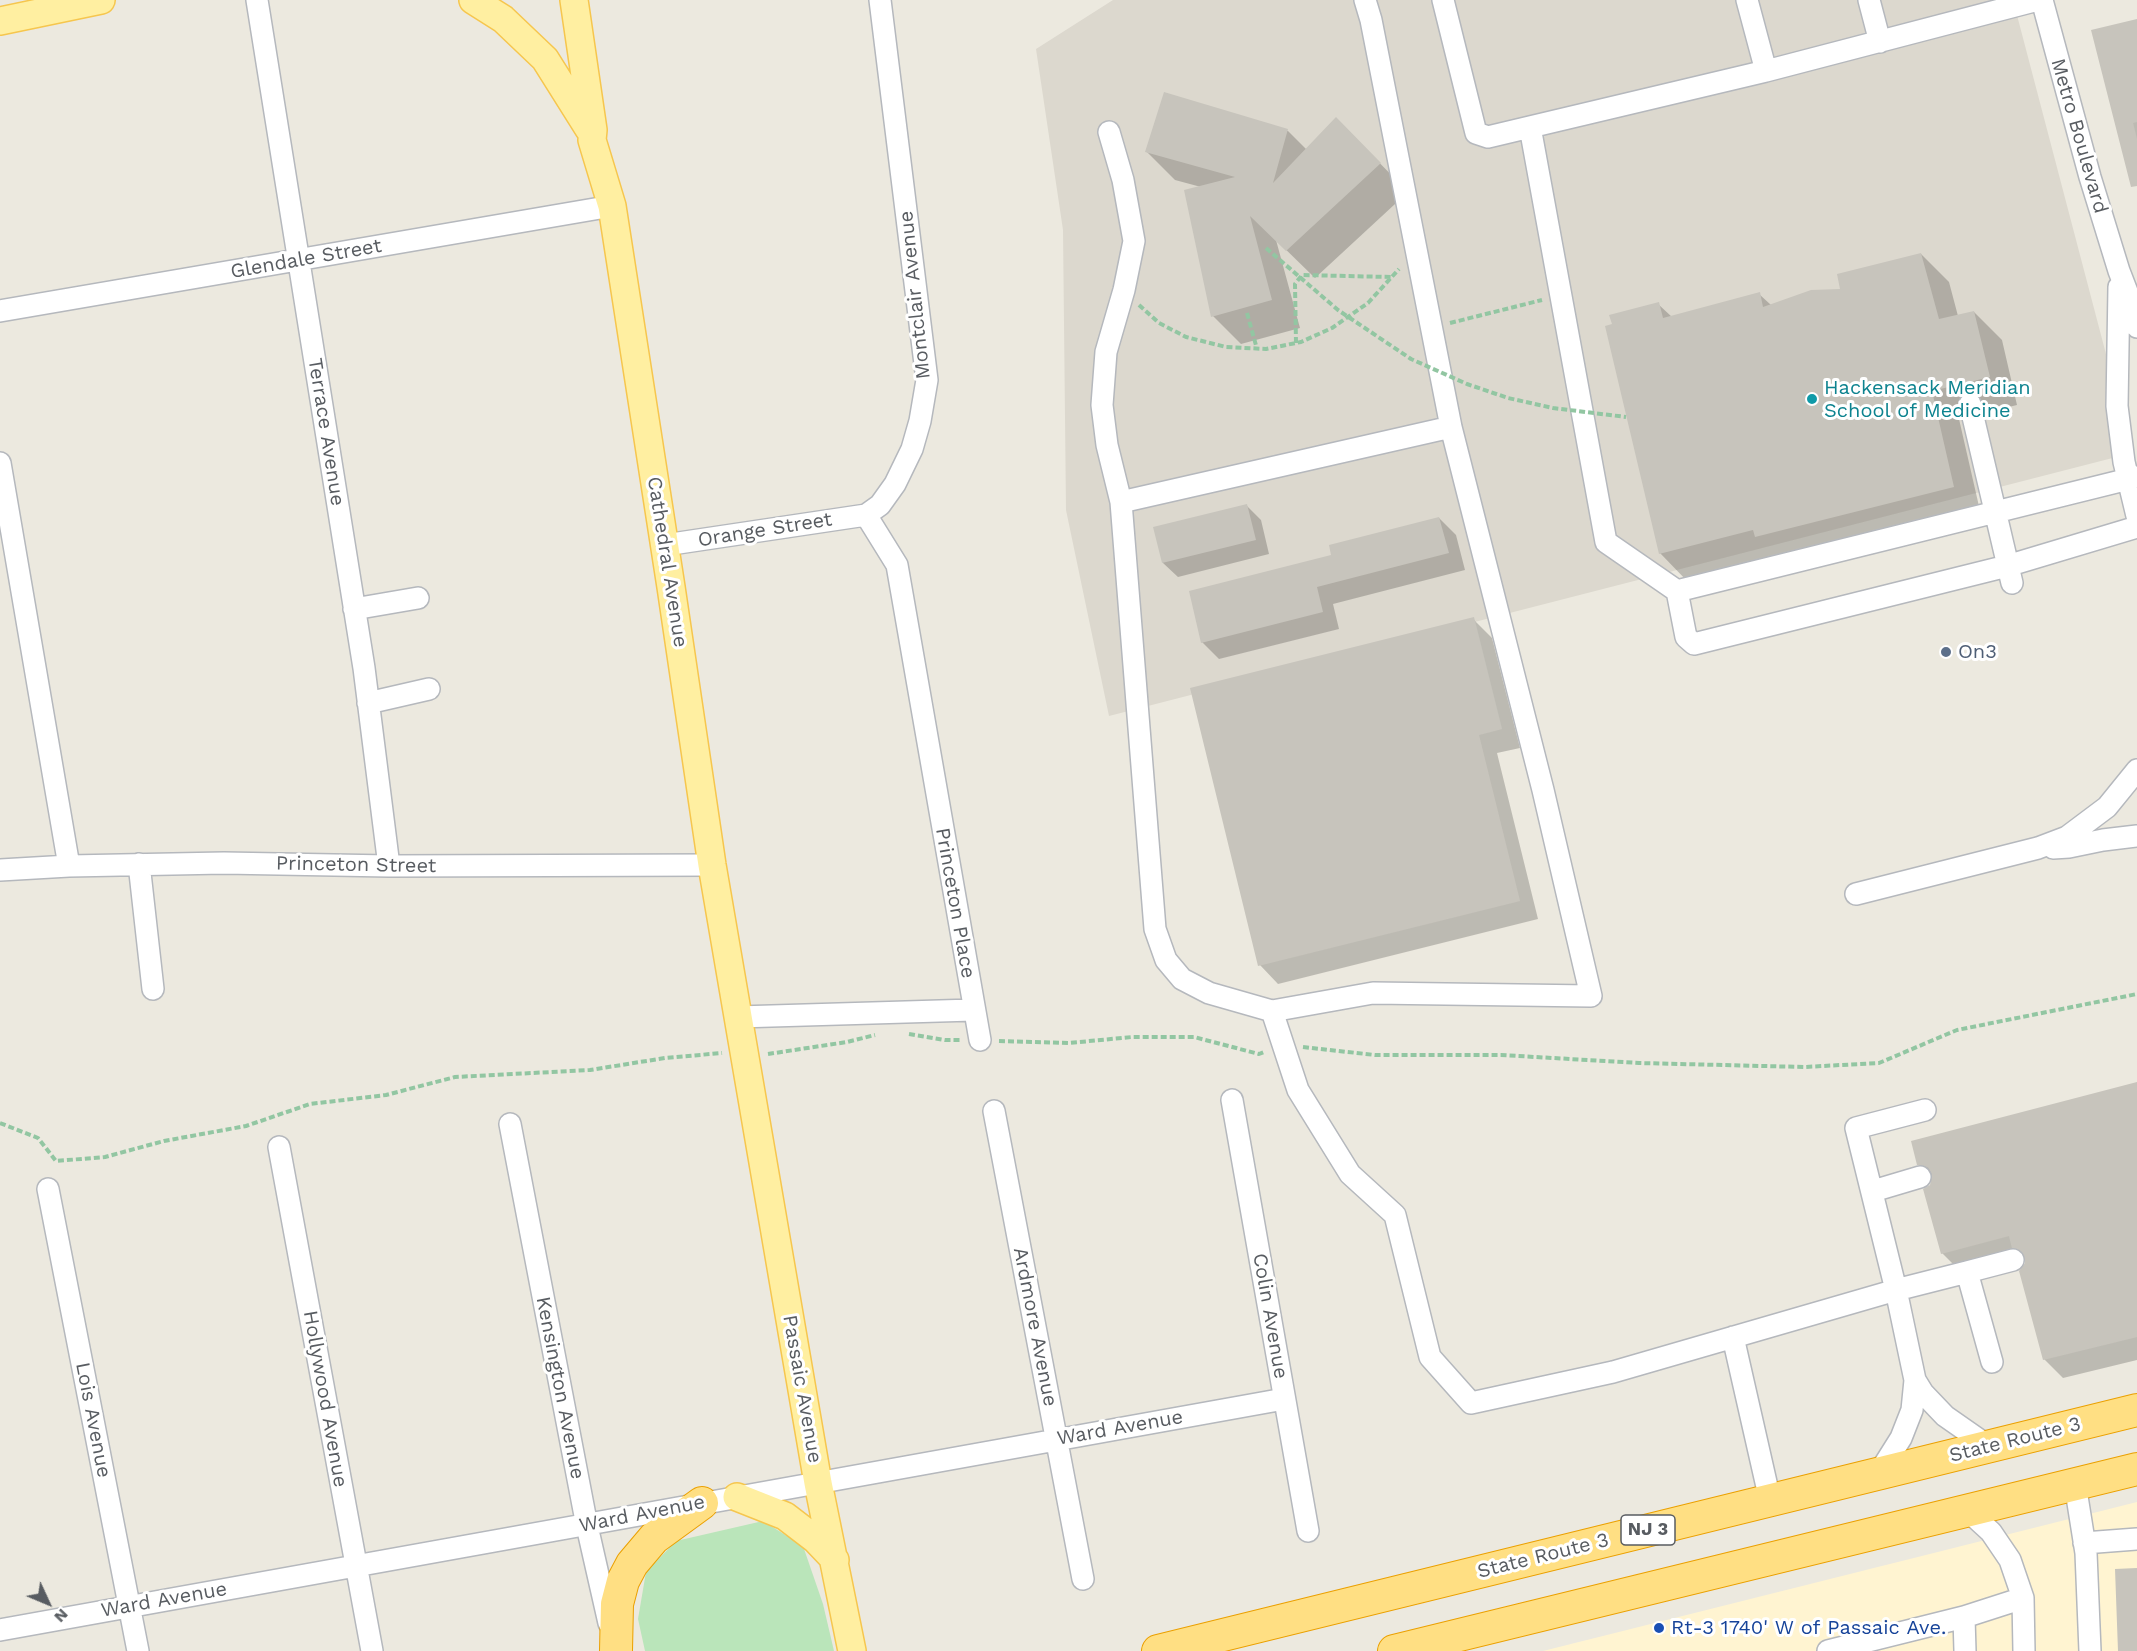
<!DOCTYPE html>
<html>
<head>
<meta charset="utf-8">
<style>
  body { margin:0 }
  #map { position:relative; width:2137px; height:1651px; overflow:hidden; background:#ece9df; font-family:"Work Sans",sans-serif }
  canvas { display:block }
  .north { position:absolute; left:18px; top:1573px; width:60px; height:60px; -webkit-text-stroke:4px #fff; paint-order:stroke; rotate:134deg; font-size:16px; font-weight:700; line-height:24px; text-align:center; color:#585c61 }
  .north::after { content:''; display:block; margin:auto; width:21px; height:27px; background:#585c61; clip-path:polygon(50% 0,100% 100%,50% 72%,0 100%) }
</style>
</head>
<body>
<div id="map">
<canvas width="2137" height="1651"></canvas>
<div class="north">N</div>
</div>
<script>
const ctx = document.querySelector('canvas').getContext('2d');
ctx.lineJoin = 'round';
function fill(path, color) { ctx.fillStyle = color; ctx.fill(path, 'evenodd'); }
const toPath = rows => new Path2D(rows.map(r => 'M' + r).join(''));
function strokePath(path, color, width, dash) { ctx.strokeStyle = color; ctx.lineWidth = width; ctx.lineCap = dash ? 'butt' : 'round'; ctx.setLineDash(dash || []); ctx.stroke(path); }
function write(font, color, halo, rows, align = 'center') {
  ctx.font = font + ' "Work Sans",sans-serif'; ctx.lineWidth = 6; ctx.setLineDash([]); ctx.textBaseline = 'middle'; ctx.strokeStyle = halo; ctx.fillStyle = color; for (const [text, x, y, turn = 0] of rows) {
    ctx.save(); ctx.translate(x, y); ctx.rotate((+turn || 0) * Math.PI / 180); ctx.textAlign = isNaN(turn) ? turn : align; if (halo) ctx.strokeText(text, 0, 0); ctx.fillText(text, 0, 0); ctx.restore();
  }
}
const commercial = toPath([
  [2137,1502,2137,1651,1543,1651]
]);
const education = toPath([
  [1113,0,2013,0,2132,453,1109,716,1066,510,1063,230,1036,49]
]);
const green = toPath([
  [763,1521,803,1546,823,1604,834,1651,645,1651,638,1619,646,1572,676,1541]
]);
const shadow = toPath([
  [2137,21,2137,178,2128,169],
  [1165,93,1288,131,1307,150,1364,147,1408,192,1315,278,1276,240,1300,328,1241,344,1213,316,1201,187,1175,180,1147,152],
  [1921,254,1949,282,1958,316,1974,312,2002,340,2017,405,1959,419,1981,515,1688,582,1660,553,1658,304,1672,317,1759,294,1771,305,1842,291],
  [1247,506,1261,520,1269,554,1178,577,1163,563,1155,528],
  [1439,518,1456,535,1465,570,1333,604,1339,629,1219,659,1202,642,1333,556],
  [1473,619,1492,638,1520,748,1497,753,1538,919,1278,984,1260,965],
  [2137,1084,2137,1360,2063,1378,2044,1359,2026,1259,2023,1256,1961,1272,1942,1253,1931,1186,1933,1179,1918,1164]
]);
const building = toPath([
  [2137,19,2137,122,2133,123,2137,139,2137,186,2131,187,2091,30],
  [1164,92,1288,129,1273,183,1336,117,1381,163,1286,251,1250,216,1272,300,1211,317,1184,190,1235,177,1145,152],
  [1921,253,1939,319,1974,311,1990,377,1932,391,1954,487,1755,537,1753,530,1659,554,1605,326,1612,324,1609,315,1659,302,1663,318,1760,292,1763,307,1811,290,1840,289,1837,274],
  [1247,504,1256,540,1162,563,1153,527],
  [1439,517,1449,553,1317,587,1323,612,1201,643,1189,591,1331,555,1329,545],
  [1474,617,1502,729,1479,735,1520,901,1258,966,1190,688],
  [2137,1082,2137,1337,2043,1360,2019,1271,2025,1263,2022,1252,2012,1248,2009,1236,1941,1254,1923,1189,1930,1185,1932,1174,1928,1167,1917,1165,1911,1141],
  [2137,1568,2137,1651,2118,1651,2115,1569]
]);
const path = toPath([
  [1139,305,1159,323,1186,337,1226,347,1266,349,1301,342,1332,328,1368,303,1399,269],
  [1247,313,1257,349],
  [1450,323,1542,300],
  [1296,343,1295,284,1302,275,1391,277],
  [909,1034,945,1040,961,1040],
  [999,1041,1069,1043,1132,1037,1194,1037,1259,1054,1264,1052],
  [1303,1047,1375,1055,1501,1055,1639,1063,1804,1067,1879,1063,1957,1030,2137,994],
  [768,1054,847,1042,875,1035],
  [0,1123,38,1138,56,1161,105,1157,164,1141,246,1126,310,1104,386,1095,455,1077,590,1070,665,1058,722,1053]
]);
const minor = toPath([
  [257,0,364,668,389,866],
  [1443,0,1476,133,1488,137,1530,127,1606,542,1677,591,1686,637,1694,644,2007,566,2137,527],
  [1747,0,1766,71],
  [1869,0,1880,42],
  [2042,0,2090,177,2119,271,2129,297,2137,327],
  [1530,127,1766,71,2038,0],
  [1109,132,1123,180,1134,241,1124,290,1106,352,1102,405,1107,445,1121,502,1451,427],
  [2119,287,2117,406,2124,462,2137,516],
  [0,311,612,206],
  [1970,404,2012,583],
  [0,463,69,866],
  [1121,502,1155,929,1166,960,1182,979,1209,993,1272,1011,1373,993,1591,996,1543,790,1451,427,1371,20,1365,0],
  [866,515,897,565,980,1040],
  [665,545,866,515,880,505,895,484,912,449,920,421,927,380,880,0],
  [1677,591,2137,477],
  [354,609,418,598],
  [368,703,429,689],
  [2053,848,2069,847,2103,840,2137,836],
  [139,864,153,989],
  [0,870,69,866,224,863,389,866,712,865],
  [1856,894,2038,848,2067,837,2107,807,2137,770],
  [1272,1011,1298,1090,1350,1174,1395,1215,1430,1357,1471,1403,1613,1372,1896,1290,1915,1380],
  [738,1017,973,1010],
  [1232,1100,1308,1531],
  [1925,1110,1856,1128,1896,1290,1967,1272,1992,1362],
  [994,1111,1083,1579],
  [510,1124,587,1526,609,1623],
  [279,1147,372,1651],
  [48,1189,138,1651],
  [1873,1191,1920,1177],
  [1967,1272,2013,1260],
  [1733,1337,1770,1500],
  [1879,1473,1901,1438,1912,1410,1915,1380,1923,1393,1945,1416,1988,1446],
  [2075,1484,2086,1553,2090,1651],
  [1967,1510,1991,1532,2010,1560,2023,1598,2024,1651],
  [2084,1543,2137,1539],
  [1964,1617,2023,1598],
  [0,1630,1284,1399],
  [1828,1651,1964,1617,1965,1651]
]);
const major = toPath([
  [473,0,503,19,545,59,589,129],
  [574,0,593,130,592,140,612,206,671,587,712,865,818,1483,852,1651],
  [0,21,101,0],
  [737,1497,785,1516,815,1539,835,1560]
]);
const highway = toPath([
  [616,1651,617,1604,623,1581,632,1564,654,1538,702,1503],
  [1158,1651,2137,1410],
  [1394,1651,2137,1469]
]);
const pathBridge = toPath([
  [1266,248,1338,310,1411,359,1467,384,1508,398,1553,408,1626,417]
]);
const markers = [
  [1812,399,6,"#0f9aa8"],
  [1946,652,6,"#5c6f8a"],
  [1659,1628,6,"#1a4fb4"]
];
const shields = [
  [1648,1530,54]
];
const shieldNames = [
  ["NJ 3",1648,1530]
];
const streetNames = [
  ["Metro Boulevard",2079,136,74],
  ["Glendale Street",306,259,-10],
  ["Montclair Avenue",915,295,-96],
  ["Terrace Avenue",326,432,81],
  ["Orange Street",765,530,-9],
  ["Cathedral Avenue",667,562,81],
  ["Princeton Street",356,865,1],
  ["Princeton Place",955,903,80],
  ["Colin Avenue",1270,1316,80],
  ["Ardmore Avenue",1035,1327,79],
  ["Kensington Avenue",560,1388,79],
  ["Passaic Avenue",802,1389,80],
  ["Hollywood Avenue",325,1399,80],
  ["Lois Avenue",93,1420,79],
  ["Ward Avenue",1120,1428,-10],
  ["State Route 3",2015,1440,-14],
  ["Ward Avenue",642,1514,-11],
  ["State Route 3",1543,1556,-14],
  ["Ward Avenue",164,1600,-10]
];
const cultureNames = [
  ["Hackensack Meridian",1824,388],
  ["School of Medicine",1824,411]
];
const serviceNames = [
  ["On3",1958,652]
];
const transitNames = [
  ["Rt-3 1740' W of Passaic Ave.",1671,1628]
];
fill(commercial, '#fff4d1');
fill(education, '#dcd8ce');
fill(green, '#bae5ba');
fill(shadow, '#0003');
fill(building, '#c7c4bc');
strokePath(minor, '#b5b8bd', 24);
strokePath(major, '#f6c64e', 30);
strokePath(highway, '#eba000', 34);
strokePath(path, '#92c6a2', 4, [6, 3]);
strokePath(minor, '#fff', 21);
strokePath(major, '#ffefa1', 27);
strokePath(highway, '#ffdf83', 32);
strokePath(pathBridge, '#92c6a2', 4, [6, 3]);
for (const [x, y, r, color] of markers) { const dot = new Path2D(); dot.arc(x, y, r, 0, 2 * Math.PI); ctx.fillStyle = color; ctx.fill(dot); strokePath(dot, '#fff', 2); }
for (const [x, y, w] of shields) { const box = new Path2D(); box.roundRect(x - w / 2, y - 15, w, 30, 4.5); ctx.fillStyle = '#fff'; ctx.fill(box); strokePath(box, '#585c61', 1.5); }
write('bold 18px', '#585c61', null, shieldNames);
write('20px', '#585c61', '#fff', streetNames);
write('20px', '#0d838f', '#fff', cultureNames, 'left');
write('20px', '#4e5e75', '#fff', serviceNames, 'left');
write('20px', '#164399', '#fff', transitNames, 'left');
</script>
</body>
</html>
